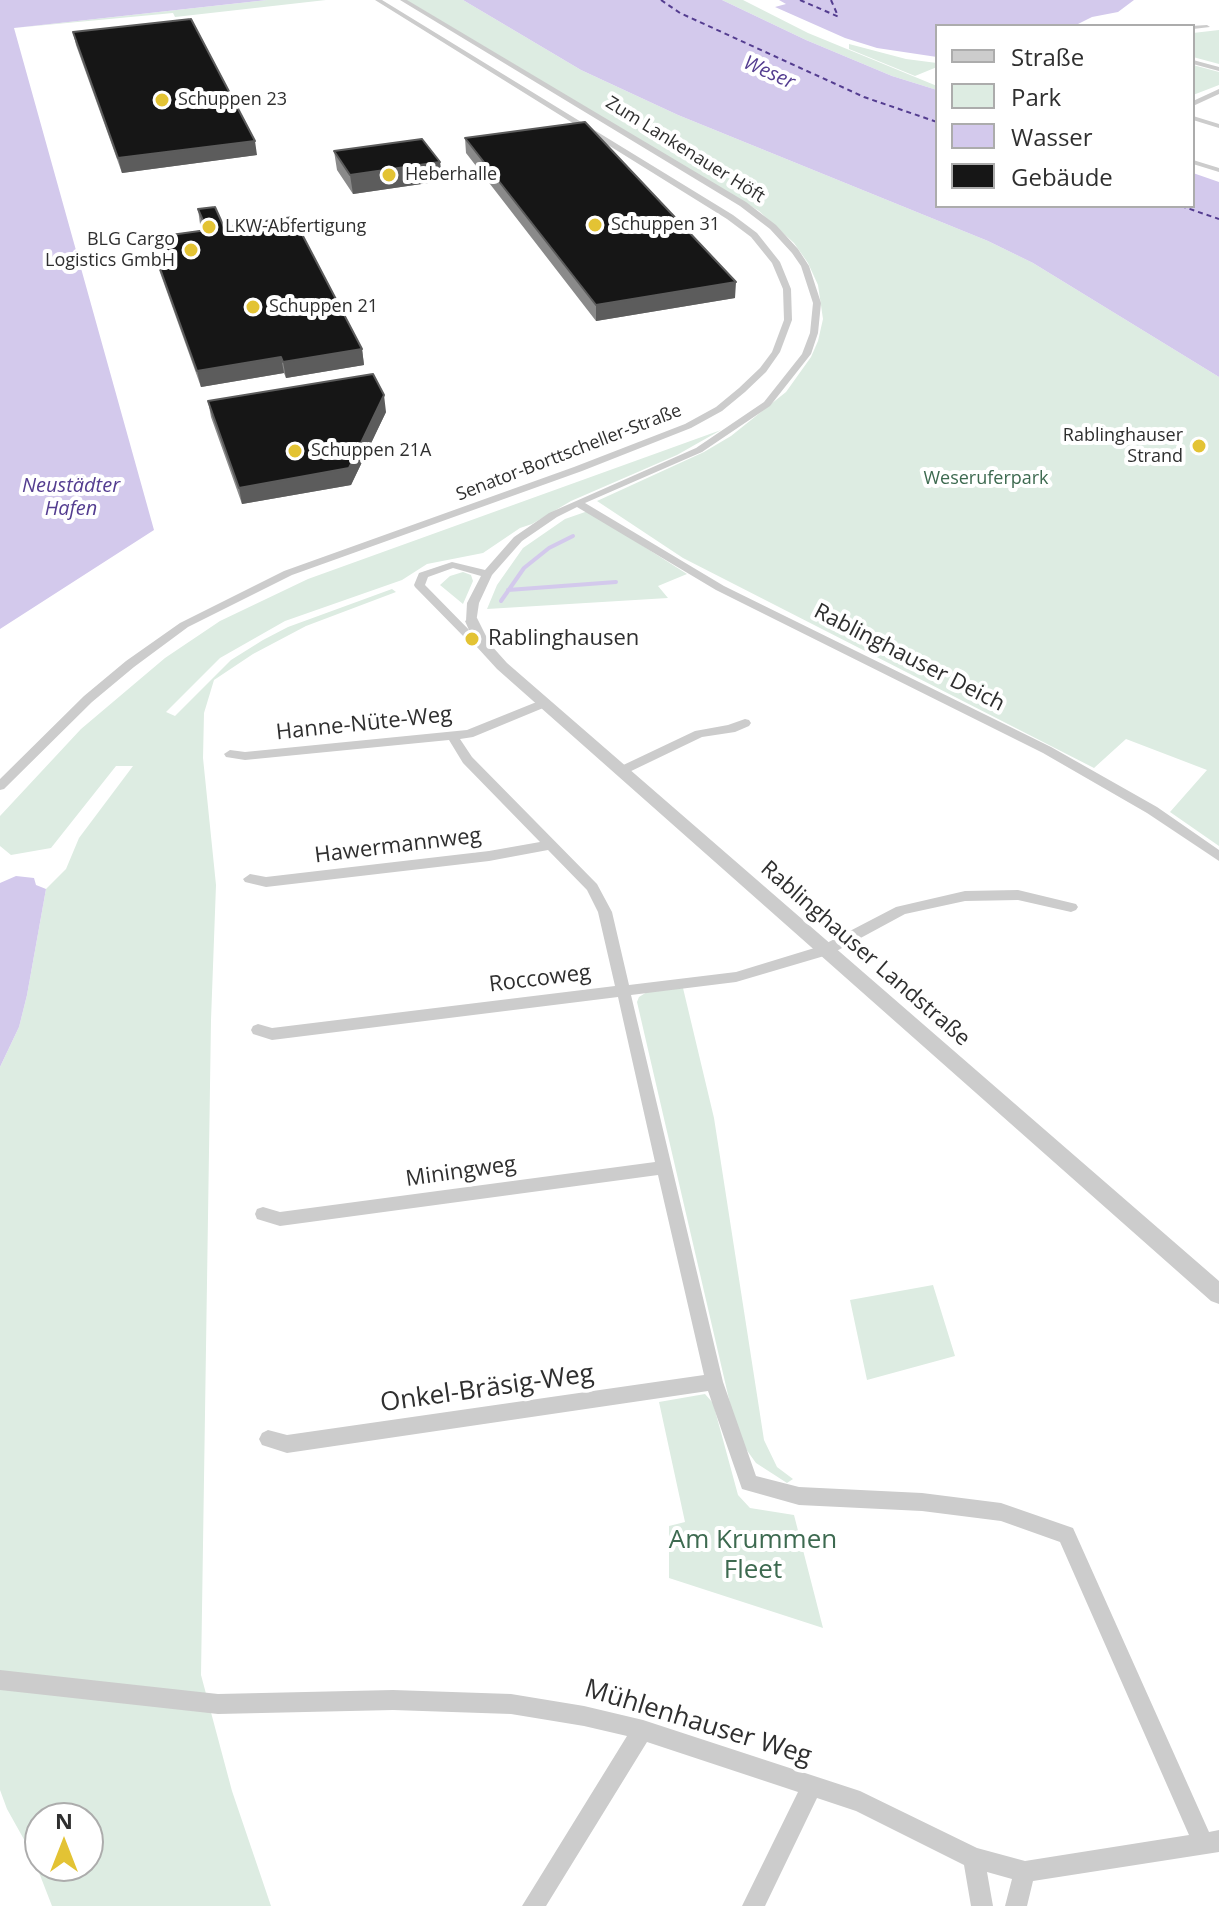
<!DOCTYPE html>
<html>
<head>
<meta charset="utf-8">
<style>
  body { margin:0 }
  #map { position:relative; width:1219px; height:1906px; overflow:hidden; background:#fff; font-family:"Open Sans",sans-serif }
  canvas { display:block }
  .legend { position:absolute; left:935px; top:24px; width:260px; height:184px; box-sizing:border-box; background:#fff; border:2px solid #acacac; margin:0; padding:10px 14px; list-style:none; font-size:24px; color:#2f2f2f }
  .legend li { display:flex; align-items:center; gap:16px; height:40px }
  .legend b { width:40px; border:2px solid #acacac }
  .north { position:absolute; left:24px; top:1802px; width:80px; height:80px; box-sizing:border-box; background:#fff; border:2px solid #acacac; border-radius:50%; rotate:0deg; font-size:22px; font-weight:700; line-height:32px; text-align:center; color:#2f2f2f }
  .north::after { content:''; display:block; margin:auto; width:28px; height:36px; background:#e3c334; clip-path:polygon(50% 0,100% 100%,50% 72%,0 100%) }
</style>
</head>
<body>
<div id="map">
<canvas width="1219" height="1906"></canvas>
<ul class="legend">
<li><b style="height:10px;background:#ccc"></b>Straße</li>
<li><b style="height:22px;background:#ddece2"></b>Park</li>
<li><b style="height:22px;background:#d3c9ec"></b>Wasser</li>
<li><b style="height:22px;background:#161616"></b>Gebäude</li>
</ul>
<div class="north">N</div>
</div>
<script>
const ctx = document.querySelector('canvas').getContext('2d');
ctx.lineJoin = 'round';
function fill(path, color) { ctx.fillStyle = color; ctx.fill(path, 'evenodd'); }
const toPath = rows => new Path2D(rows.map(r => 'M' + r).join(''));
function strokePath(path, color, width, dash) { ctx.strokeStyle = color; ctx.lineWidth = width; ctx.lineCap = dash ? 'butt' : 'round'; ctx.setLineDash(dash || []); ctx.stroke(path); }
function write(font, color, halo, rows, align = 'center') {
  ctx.font = font + ' "Open Sans",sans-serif'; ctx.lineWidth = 8; ctx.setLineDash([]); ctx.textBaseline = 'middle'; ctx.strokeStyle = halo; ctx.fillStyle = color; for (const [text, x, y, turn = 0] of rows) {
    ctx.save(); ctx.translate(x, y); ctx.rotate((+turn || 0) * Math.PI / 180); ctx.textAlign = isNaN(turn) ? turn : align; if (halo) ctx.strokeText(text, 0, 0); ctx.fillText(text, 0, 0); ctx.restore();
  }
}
const green = toPath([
  [267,0,326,0,175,17,173,13,14,28],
  [406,0,463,0,581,70,678,115,988,241,1033,263,1219,377,1219,846,1170,812,1207,770,1126,739,1094,768,683,558,597,501,704,452,731,436,786,392,811,357,818,341,823,319,818,285,808,263,794,243,759,211],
  [722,0,743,0,808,33,937,86,937,90,892,76,806,40],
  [1219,30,1219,64,1193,57,1193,33],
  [849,44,906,59,937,63,937,67,915,76,849,49],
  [1193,65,1219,72,1219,85,1193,95],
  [721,430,677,455,571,501,532,524,520,528,483,553,427,564,402,580,285,621,220,658,166,712,175,716,231,660,263,640,288,627,392,589,396,592,306,626,253,654,214,680,204,713,203,758,216,885,211,1020,201,1675,232,1791,271,1906,52,1906,31,1852,7,1809,0,1790,0,1067,19,1027,27,995,46,889,66,869,79,838,133,766,116,766,51,848,11,855,0,846,0,816,81,729,165,658,220,621,308,579],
  [40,1818,88,1818,88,1866,40,1866],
  [588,511,687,574,658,586,668,598,487,609,497,585,523,548,565,519],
  [463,572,471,575,473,581,463,604,440,585,450,576],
  [683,988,714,1118,764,1440,777,1467,793,1479,787,1483,756,1463,738,1438,637,1002,639,997,647,992],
  [933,1285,955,1356,867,1380,850,1300],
  [705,1394,713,1403,738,1495,750,1508,794,1515,823,1628,669,1578,669,1526,685,1522,659,1402]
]);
const water = toPath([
  [0,0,267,0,14,28,154,530,0,629],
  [463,0,722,0,806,40,892,76,937,90,937,206,1193,206,1193,173,1219,182,1219,377,1033,263,988,241,678,115,581,70],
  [779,0,1134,0,1118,12,1092,17,1074,26,937,26,937,57,877,48,845,38,775,7,786,4],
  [16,876,34,878,36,885,46,889,27,995,19,1027,0,1067,0,883]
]);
const stream = toPath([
  [508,590,616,582],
  [501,601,524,568,549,548,573,536]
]);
const ferry = toPath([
  [661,0,680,13,864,97,937,122],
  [800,0,839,17],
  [831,0,838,16],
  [1181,206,1219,219]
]);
const minor = toPath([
  [375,0,382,0,733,215,757,233,780,262,791,289,792,320,780,352,766,372,745,392,722,411,691,428,582,471,292,575,188,627,134,667,92,702,4,789,0,790,0,779,84,696,126,661,180,623,284,571,574,467,685,424,716,407,739,388,760,368,772,352,784,320,783,289,772,263,751,237,727,219,375,0],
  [400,0,407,0,746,202,776,225,798,249,809,266,821,303,818,333,811,354,770,406,702,452,585,503,724,586,1051,747,1157,807,1219,850,1219,861,1147,813,1043,753,716,590,577,507,557,517,522,541,492,575,479,603,476,623,472,624,466,621,467,603,481,576,453,568,428,577,425,585,476,637,487,644,487,648,479,648,468,641,415,587,414,585,419,573,452,562,485,570,514,537,549,513,696,448,764,402,802,354,810,333,813,303,801,266,792,253,770,229,740,206,400,0],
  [1191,26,1207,25,1210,27,1193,29,1191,26],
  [1193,60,1219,67,1219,71,1193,64,1193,60],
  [1219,89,1219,94,1193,106,1193,101,1219,89],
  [1193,116,1219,124,1219,128,1193,120,1193,116],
  [1193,160,1219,168,1219,172,1193,164,1193,160],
  [544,699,550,703,548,706,473,737,460,739,472,757,597,884,612,912,629,985,736,972,821,946,896,907,965,891,1018,890,1076,904,1078,907,1076,910,1071,912,1018,900,965,901,905,914,831,954,736,982,631,995,723,1382,756,1476,799,1487,922,1493,1001,1503,1073,1528,1209,1832,1219,1830,1219,1852,1033,1881,1027,1906,1005,1906,1012,1879,987,1872,993,1906,971,1906,964,1865,856,1811,817,1798,765,1906,742,1906,798,1792,647,1742,546,1906,522,1906,627,1736,584,1726,511,1714,393,1710,218,1714,0,1690,0,1670,218,1694,393,1690,511,1694,584,1706,643,1720,860,1791,977,1848,1025,1861,1189,1835,1060,1542,1001,1521,922,1511,799,1505,742,1489,708,1391,287,1453,262,1445,259,1439,262,1433,268,1430,287,1435,704,1375,658,1175,280,1226,257,1219,255,1214,257,1209,263,1207,280,1212,655,1162,618,997,272,1040,253,1034,251,1030,253,1026,258,1024,272,1028,615,986,598,912,587,890,548,850,489,861,266,887,245,882,243,879,250,874,266,877,489,851,540,842,463,763,449,740,245,760,226,757,224,754,230,750,245,752,467,730,544,699],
  [745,719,749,720,751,723,749,726,735,732,702,737,625,774,621,775,615,771,617,768,695,731,728,725,745,719]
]);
const tertiary = toPath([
  [472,617,477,618,490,644,507,663,1219,1281,1219,1304,1211,1301,497,669,476,646,465,621,472,617]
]);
const wall = toPath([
  [73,32,257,155,122,173,76,45],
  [465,138,735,298,596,321,466,153],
  [334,151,440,162,442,181,353,194,337,170],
  [198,209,224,227,362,349,364,365,286,378,284,373,201,387,153,253,149,238,203,230,200,224],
  [208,401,386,412,351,485,242,504,211,417]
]);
const shadedWall = toPath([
  [255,141,257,155,122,173,118,158],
  [440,162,442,181,353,194,350,175],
  [736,282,735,298,596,321,596,305],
  [362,349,364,365,286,378,283,362],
  [281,357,284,373,201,387,197,371],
  [384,395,386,412,351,485,242,504,239,488]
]);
const building = toPath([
  [191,19,255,141,118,158,73,32,191,19],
  [585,122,736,282,596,305,465,138,585,122],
  [422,139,440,162,350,175,334,151,422,139],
  [215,207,224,227,293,217,362,349,283,362,281,357,197,371,149,238,207,230,198,209,215,207],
  [373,374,384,395,349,468,239,488,208,401,373,374]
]);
const markers = [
  [162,100,8,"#e3c334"],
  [389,175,8,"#e3c334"],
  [595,225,8,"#e3c334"],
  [209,227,8,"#e3c334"],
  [191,250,8,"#e3c334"],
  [253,307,8,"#e3c334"],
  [1199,446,8,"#e3c334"],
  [295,451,8,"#e3c334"],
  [472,639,8,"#e3c334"]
];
const farPoinames = [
  ["Schuppen 23",178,100],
  ["Heberhalle",405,175],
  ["Schuppen 31",611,225],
  ["LKW-Abfertigung",225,227],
  ["BLG Cargo",175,240,"right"],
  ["Logistics GmbH",175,261,"right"],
  ["Schuppen 21",269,307],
  ["Rablinghauser",1183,436,"right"],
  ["Strand",1183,457,"right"],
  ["Schuppen 21A",311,451]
];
const farStreetnames = [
  ["Zum Lankenauer Höft",685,150,32],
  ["Senator-Borttscheller-Straße",569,453,-21]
];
const farParknames = [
  ["Weseruferpark",986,479]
];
const farWaternames = [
  ["Weser",769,73,24],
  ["Neustädter",71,486],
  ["Hafen",71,509]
];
const poiNames = [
  ["Rablinghausen",488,639]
];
const streetNames = [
  ["Rablinghauser Deich",909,658,27],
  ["Hanne-Nüte-Weg",364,724,-6],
  ["Hawermannweg",398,846,-7],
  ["Rablinghauser Landstraße",865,954,41],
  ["Roccoweg",540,979,-7],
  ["Miningweg",461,1172,-8]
];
const nearStreetnames = [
  ["Onkel-Bräsig-Weg",487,1389,-8],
  ["Mühlenhauser Weg",698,1723,17]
];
const nearParknames = [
  ["Am Krummen",753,1541],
  ["Fleet",753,1571]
];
fill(green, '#ddece2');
fill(water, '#d3c9ec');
strokePath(stream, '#d3c9ec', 4);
strokePath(ferry, '#543d90', 2, [5, 4]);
fill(minor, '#ccc');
fill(tertiary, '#ccc');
fill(wall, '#8a8a8a');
fill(shadedWall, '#5c5c5c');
fill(building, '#161616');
strokePath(building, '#5c5c5c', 2);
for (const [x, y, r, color] of markers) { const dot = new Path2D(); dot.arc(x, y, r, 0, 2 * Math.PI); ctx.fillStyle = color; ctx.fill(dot); strokePath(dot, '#fff', 3); }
write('18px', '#2f2f2f', '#fff', farPoinames, 'left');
write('18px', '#2f2f2f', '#fff', farStreetnames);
write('18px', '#3d6a50', '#fff', farParknames);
write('italic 20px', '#543d90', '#fff', farWaternames);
write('22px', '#2f2f2f', '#fff', poiNames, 'left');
write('22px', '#2f2f2f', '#fff', streetNames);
write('26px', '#2f2f2f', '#fff', nearStreetnames);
write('26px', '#3d6a50', '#fff', nearParknames);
</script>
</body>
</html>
